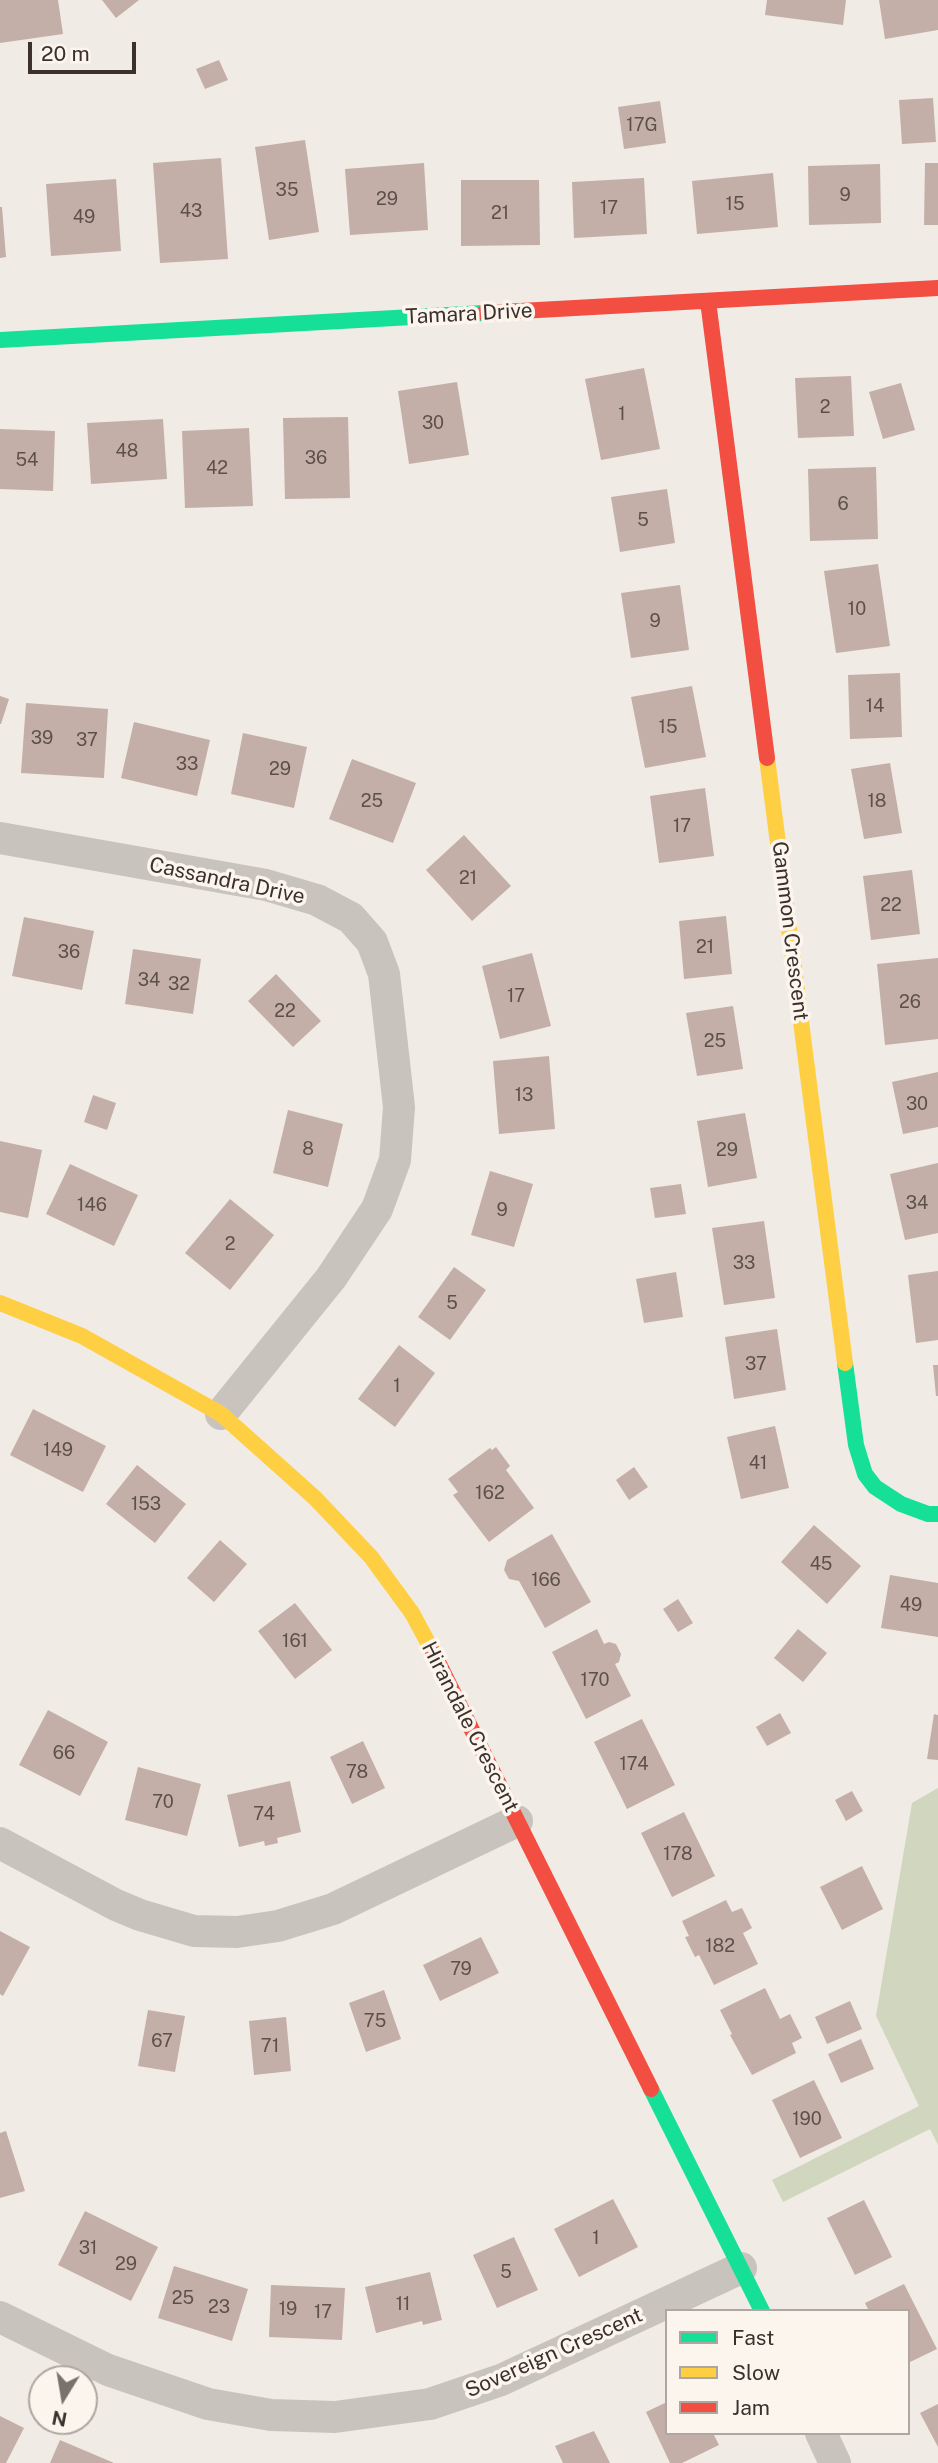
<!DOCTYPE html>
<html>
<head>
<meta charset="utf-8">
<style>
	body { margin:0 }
	#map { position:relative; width:938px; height:2463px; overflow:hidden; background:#f0ebe5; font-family:"Public Sans",sans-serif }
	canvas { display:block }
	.legend { position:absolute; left:665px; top:2309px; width:245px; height:126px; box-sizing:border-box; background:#fbf5ee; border:2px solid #aea6a0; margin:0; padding:9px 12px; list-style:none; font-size:21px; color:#3b302b }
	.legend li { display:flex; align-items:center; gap:14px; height:35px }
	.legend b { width:35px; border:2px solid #aea6a0 }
	.north { position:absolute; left:28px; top:2365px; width:70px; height:70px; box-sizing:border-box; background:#fbf5ee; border:2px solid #aea6a0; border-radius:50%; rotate:191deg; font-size:19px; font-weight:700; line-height:28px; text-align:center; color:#3b302b }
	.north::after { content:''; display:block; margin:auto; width:24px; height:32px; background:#7a716c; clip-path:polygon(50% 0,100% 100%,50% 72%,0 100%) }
	.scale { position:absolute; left:28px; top:42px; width:108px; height:32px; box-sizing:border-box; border:4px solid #3b302b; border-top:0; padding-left:9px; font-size:21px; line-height:24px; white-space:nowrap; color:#3b302b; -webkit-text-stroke:5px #fbf5ee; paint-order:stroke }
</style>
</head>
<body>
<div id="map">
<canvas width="938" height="2463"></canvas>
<ul class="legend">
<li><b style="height:9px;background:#16e098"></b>Fast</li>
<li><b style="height:9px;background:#ffcf43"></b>Slow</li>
<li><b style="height:9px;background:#f24e42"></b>Jam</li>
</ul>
<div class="north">N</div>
<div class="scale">20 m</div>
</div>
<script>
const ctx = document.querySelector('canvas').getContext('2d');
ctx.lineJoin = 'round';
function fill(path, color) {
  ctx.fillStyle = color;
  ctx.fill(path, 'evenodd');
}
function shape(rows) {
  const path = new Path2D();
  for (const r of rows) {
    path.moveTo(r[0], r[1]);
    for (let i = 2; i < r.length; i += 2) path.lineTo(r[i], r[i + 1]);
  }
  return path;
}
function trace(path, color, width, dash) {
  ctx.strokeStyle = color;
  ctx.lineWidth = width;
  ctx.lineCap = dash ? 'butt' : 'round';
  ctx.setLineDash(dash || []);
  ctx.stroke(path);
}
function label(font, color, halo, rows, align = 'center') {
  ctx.font = font + ' "Public Sans",sans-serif';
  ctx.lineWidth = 7;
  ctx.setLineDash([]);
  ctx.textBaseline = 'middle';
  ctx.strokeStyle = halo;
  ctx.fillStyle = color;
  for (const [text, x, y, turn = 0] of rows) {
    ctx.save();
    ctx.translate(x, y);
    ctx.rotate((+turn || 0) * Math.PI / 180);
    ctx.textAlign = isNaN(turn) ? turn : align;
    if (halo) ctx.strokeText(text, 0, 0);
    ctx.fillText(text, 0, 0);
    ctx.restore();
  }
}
fill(shape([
	[938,1788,938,2145,930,2129,783,2202,772,2180,919,2106,876,2016,912,1803]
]), '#d1d6bf');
fill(shape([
	[0,0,58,0,63,34,0,43],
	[102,0,139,0,116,18],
	[767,0,846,0,843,25,765,15],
	[879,0,938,0,938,30,885,39],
	[219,60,228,80,205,89,196,69],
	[933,98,936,142,902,144,899,100],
	[660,101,666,143,624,149,618,107],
	[305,140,319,232,269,240,255,147],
	[221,158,228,259,160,263,153,163],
	[424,163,428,230,350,235,345,169],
	[925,163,938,163,938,225,924,225],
	[880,164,881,223,809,225,808,166],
	[773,173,778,227,697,234,692,181],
	[644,178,647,234,574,238,572,182],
	[116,179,121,251,51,256,46,184],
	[461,180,539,180,540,245,461,246],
	[0,207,2,207,6,257,0,258],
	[644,368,660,449,601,460,585,379],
	[851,376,854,436,798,438,795,378],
	[457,382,469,455,409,464,398,391],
	[901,383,915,430,883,439,869,392],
	[348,417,350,498,285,499,283,418],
	[163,419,167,479,91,484,87,423],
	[249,428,253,506,185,508,182,431],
	[0,429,55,431,53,491,0,489],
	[876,467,878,539,810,541,808,469],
	[667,489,675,543,620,552,611,497],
	[878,564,890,646,836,653,824,571],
	[680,585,689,650,631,658,621,593],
	[900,673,902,737,850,739,848,675],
	[692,686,706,757,645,768,631,697],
	[0,696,9,699,1,724,0,724],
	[26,703,108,709,104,778,21,773],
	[134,722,210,740,197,796,121,778],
	[243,733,307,747,294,808,231,794],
	[352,759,416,783,393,843,329,819],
	[890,763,902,833,864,839,851,769],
	[705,788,714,856,659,863,650,796],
	[464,835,511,886,472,921,426,870],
	[912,870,920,934,871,940,863,876],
	[726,916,732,974,684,979,679,921],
	[24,917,94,931,82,990,12,976],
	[133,949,201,959,193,1014,125,1004],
	[532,953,551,1026,500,1039,482,966],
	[938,958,938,1039,885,1045,877,964],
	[276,974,321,1021,293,1047,248,1001],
	[733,1006,743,1069,697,1076,686,1013],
	[549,1056,555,1129,499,1134,493,1061],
	[938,1072,938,1127,903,1134,892,1082],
	[93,1095,116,1103,107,1130,84,1122],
	[288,1110,343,1124,328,1187,273,1173],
	[745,1113,757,1178,708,1187,697,1121],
	[0,1141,42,1150,28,1218,0,1212],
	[938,1163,938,1233,905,1240,890,1174],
	[70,1164,138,1195,114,1246,46,1214],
	[490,1171,533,1184,514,1247,471,1235],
	[681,1184,686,1214,655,1218,650,1188],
	[230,1199,274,1235,230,1290,185,1253],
	[764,1221,775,1298,724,1305,712,1228],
	[454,1267,486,1290,450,1340,418,1317],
	[938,1271,938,1340,916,1343,908,1275],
	[676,1272,683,1317,644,1323,636,1279],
	[777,1329,786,1390,734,1399,725,1337],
	[399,1345,435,1373,395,1427,358,1399],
	[933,1365,938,1365,938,1396,936,1396],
	[33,1409,106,1446,83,1492,10,1455],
	[775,1426,789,1488,741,1499,727,1437],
	[496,1447,510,1466,506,1470,534,1508,489,1542,453,1495,458,1492,448,1479,490,1448,492,1450],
	[137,1465,186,1504,155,1543,106,1504],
	[634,1467,648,1487,629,1500,616,1480],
	[814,1525,861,1566,827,1604,781,1562],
	[552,1534,591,1602,545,1628,519,1581,509,1579,504,1570,507,1560],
	[220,1540,247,1564,214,1602,187,1578],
	[890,1575,938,1583,938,1637,881,1628],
	[678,1599,693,1623,678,1632,663,1609],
	[295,1603,332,1650,295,1679,258,1631],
	[597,1629,604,1644,609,1642,616,1644,621,1654,619,1662,615,1664,631,1696,586,1719,552,1652],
	[798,1629,827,1653,803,1682,774,1658],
	[48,1710,108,1742,80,1796,19,1765],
	[780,1713,791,1733,767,1746,756,1727],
	[934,1714,938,1715,938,1760,927,1759],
	[642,1719,675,1785,627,1809,594,1742],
	[363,1741,385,1788,352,1804,330,1757],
	[138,1767,201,1784,187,1836,125,1820],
	[290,1781,301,1832,277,1838,278,1843,265,1846,264,1841,239,1847,227,1795],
	[852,1791,863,1811,846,1821,835,1800],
	[684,1812,715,1876,672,1897,641,1833],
	[862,1866,883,1909,842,1930,820,1887],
	[726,1900,732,1912,742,1908,752,1928,743,1933,758,1964,714,1985,699,1955,695,1957,685,1937,689,1936,682,1921],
	[0,1931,30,1947,3,1996,0,1994],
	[481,1937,499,1973,440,2001,423,1965],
	[765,1988,780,2019,790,2014,802,2038,792,2043,796,2053,752,2075,730,2035,732,2034,720,2010],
	[384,1990,401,2039,366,2052,349,2003],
	[850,2001,862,2029,827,2044,815,2017],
	[148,2010,185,2016,175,2072,138,2066],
	[286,2017,291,2071,254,2075,249,2021],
	[861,2039,874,2069,841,2083,828,2054],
	[814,2080,842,2138,800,2158,772,2100],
	[6,2131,25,2191,0,2198,0,2133],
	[613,2199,638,2247,579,2277,554,2229],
	[864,2200,892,2257,855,2275,827,2218],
	[85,2211,158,2247,131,2301,58,2265],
	[514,2237,538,2290,497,2308,473,2255],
	[174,2266,248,2289,232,2341,158,2318],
	[430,2272,442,2320,423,2325,422,2321,376,2333,365,2287],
	[904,2284,937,2349,908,2363,908,2311,869,2311,865,2303],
	[271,2285,345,2288,342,2340,269,2337],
	[667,2402,667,2433,713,2433,719,2445,682,2463,670,2463,646,2412],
	[938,2404,938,2447,920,2413],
	[0,2416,24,2428,6,2463,0,2463],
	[594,2431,610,2463,563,2463,555,2446],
	[60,2440,114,2463,50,2463]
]), '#c3afa7');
trace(shape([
	[0,838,266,885,317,900,351,918,372,942,384,974,399,1107,395,1160,377,1209,331,1278,221,1414],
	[0,1843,116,1905,140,1915,194,1931,237,1932,278,1926,333,1909,517,1821],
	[0,2317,108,2370,208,2404,271,2415,335,2417,430,2404,501,2380,741,2268],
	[821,2433,835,2463]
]), '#c9c3be', 32);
trace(shape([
	[0,340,484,313],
	[845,1363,856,1445,865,1474,875,1487,901,1504,928,1514,938,1514],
	[651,2089,762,2311]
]), '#16e098', 16);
trace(shape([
	[767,758,845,1363],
	[0,1303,82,1336,221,1414,315,1498,371,1557,412,1613,433,1652]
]), '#ffcf43', 16);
trace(shape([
	[708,301,767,758],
	[484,313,938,288],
	[433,1652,651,2089]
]), '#f24e42', 16);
label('18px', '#5d504a', null, [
	["17G",642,125],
	["35",287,190],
	["9",845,195],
	["29",387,199],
	["15",735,204],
	["17",609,208],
	["43",191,211],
	["21",500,213],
	["49",84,217],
	["2",825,407],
	["1",622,414],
	["30",433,423],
	["48",127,451],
	["36",316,458],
	["54",27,460],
	["42",217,468],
	["6",843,504],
	["5",643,520],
	["10",857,609],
	["9",655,621],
	["14",875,706],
	["15",668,727],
	["39",42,738],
	["37",87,740],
	["33",187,764],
	["29",280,769],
	["25",372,801],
	["18",877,801],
	["17",682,826],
	["21",468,878],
	["22",891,905],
	["21",705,947],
	["36",69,952],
	["34",149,980],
	["32",179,984],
	["17",516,996],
	["26",910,1002],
	["22",285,1011],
	["25",715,1041],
	["13",524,1095],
	["30",917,1104],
	["8",308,1149],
	["29",727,1150],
	["34",917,1203],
	["146",92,1205],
	["9",502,1210],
	["2",230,1244],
	["33",744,1263],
	["5",452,1303],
	["37",756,1364],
	["1",397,1386],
	["149",58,1450],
	["41",758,1463],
	["162",490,1493],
	["153",146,1504],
	["45",821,1564],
	["166",546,1580],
	["49",911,1605],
	["161",295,1641],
	["170",595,1680],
	["66",64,1753],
	["174",634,1764],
	["78",357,1772],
	["70",163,1802],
	["74",264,1814],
	["178",678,1854],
	["182",720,1946],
	["79",461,1969],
	["75",375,2021],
	["67",162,2041],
	["71",270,2046],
	["190",807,2119],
	["1",596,2238],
	["31",88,2248],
	["29",126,2264],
	["5",506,2272],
	["25",183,2298],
	["11",403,2304],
	["23",219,2307],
	["19",288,2309],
	["17",323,2312]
]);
label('21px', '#3b302b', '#fbf5ee', [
	["Tamara Drive",469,314,-3],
	["Cassandra Drive",227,881,12],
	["Gammon Crescent",790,931,83],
	["Hirandale Crescent",470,1727,63],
	["Sovereign Crescent",554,2353,-24]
]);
</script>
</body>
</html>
